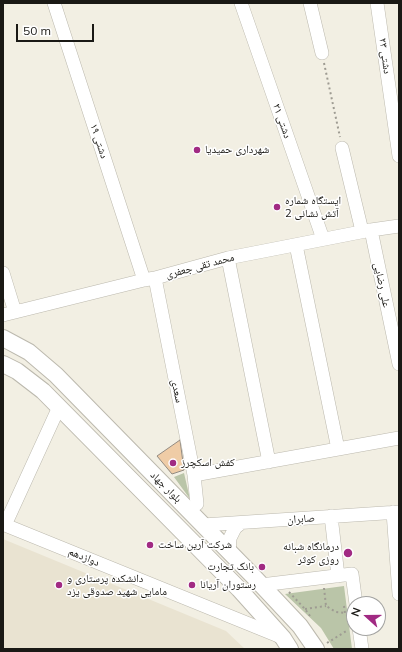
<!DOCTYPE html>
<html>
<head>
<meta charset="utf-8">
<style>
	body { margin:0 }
	#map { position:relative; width:402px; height:652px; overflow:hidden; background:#f2efe3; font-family:Mulish,sans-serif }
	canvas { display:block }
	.frame { position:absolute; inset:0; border:4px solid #1a1915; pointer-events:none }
	.north { position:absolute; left:346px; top:596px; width:40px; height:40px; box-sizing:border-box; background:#fff; border:1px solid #a3a3a1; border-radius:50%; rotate:291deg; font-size:11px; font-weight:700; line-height:16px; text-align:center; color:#1a1915 }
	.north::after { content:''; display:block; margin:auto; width:14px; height:18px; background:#a12a83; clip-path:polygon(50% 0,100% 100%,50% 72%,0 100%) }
	.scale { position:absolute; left:16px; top:24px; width:78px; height:18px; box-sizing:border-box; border:2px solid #1a1915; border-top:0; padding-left:5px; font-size:12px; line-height:14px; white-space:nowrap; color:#1a1915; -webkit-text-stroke:3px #fff; paint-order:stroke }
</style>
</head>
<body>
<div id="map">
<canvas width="402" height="652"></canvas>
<div class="frame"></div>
<div class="north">N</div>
<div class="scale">50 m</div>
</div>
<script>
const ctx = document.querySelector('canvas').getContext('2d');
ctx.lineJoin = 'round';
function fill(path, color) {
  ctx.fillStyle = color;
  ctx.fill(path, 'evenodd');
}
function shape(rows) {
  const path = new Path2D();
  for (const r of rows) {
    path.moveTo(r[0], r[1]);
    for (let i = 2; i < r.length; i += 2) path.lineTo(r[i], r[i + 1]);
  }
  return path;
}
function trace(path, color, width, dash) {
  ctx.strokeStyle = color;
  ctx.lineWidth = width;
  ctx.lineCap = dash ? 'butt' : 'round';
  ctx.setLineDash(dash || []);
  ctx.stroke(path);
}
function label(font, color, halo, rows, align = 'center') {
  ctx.font = font + ' Mulish,"Noto Naskh Arabic",sans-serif';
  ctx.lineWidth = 3;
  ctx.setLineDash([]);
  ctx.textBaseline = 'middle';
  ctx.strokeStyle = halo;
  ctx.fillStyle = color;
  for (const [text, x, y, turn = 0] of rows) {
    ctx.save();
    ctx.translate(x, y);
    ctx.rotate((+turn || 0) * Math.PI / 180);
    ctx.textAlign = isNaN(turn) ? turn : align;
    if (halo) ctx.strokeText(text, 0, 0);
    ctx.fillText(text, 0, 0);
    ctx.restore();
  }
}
fill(shape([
	[3,539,226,631,245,649,3,649]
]), '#e9e3d1');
fill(shape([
	[184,473,190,499,174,477],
	[344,586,352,649,334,649,321,628,285,594]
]), '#bac5a8');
const building = shape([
	[180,440,184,470,172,474,157,456,180,440]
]);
fill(building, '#efcca6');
trace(building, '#928a81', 1);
const minor = shape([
	[54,3,144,280],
	[241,3,323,239],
	[310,3,322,53],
	[377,3,399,156],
	[342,148,362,231],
	[371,230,399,364],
	[296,245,338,449],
	[228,258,269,462],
	[3,273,15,312],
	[155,278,194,475,197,504],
	[3,315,144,280,155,278,228,258,371,230,399,226],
	[59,407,5,525,281,637],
	[194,475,399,438],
	[393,512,399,594],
	[331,516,338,576],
	[203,525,399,512],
	[229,552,230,538,235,528,241,523],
	[261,585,352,574,356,604],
	[359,628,362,649]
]);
const major = shape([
	[3,338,29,352,56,375,254,577,300,626,316,649],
	[3,364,17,371,43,391,239,589,283,638,290,649]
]);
trace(minor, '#bcb9ae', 14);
trace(major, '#bcb9ae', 18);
trace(shape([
	[324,63,340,137],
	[324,588,326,606,336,612,345,613],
	[289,592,305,609,310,616],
	[344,606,345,613,353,619],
	[305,609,326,606],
	[327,643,348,630]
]), '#9e9b92', 2, [2, 3]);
trace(minor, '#fff', 13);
trace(major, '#fff', 16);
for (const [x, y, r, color] of [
	[197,150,4,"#a12a83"],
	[277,207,4,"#a12a83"],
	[173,463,4,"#a12a83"],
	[150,545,4,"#a12a83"],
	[348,553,5,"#a12a83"],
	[262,567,4,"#a12a83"],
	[59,585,4,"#a12a83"],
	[192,585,4,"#a12a83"]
]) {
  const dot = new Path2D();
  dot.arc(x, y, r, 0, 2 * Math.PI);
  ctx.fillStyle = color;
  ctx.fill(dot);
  trace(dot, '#fff', 1.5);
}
label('11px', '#1a1915', '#fff', [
	["دشتی ۲۳",385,56,82],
	["دشتی ۲۱",282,121,71],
	["دشتی ۱۹",99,141,72],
	["محمد تقی جعفری",200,266,-15],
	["علی رضایی",382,285,78],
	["سعدی",177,391,79],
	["بلوار جهاد",166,487,45],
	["صابران",301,519,-4],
	["دوازدهم",84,557,22]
]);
label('11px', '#1a1915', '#fff', [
	["شهرداری حمیدیا",205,150],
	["ایستگاه شماره",285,201],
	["2 آتش نشانی",285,214],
	["کفش اسکچرز",181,463],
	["شرکت آرین ساخت",158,545],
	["درمانگاه شبانه",339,547,"right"],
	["روزی کوثر",339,560,"right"],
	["بانک تجارت",254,567,"right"],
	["دانشکده پرستاری و",67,579],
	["مامایی شهید صدوقی یزد",67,592],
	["رستوران آریانا",200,585]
], 'left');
</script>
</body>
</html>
